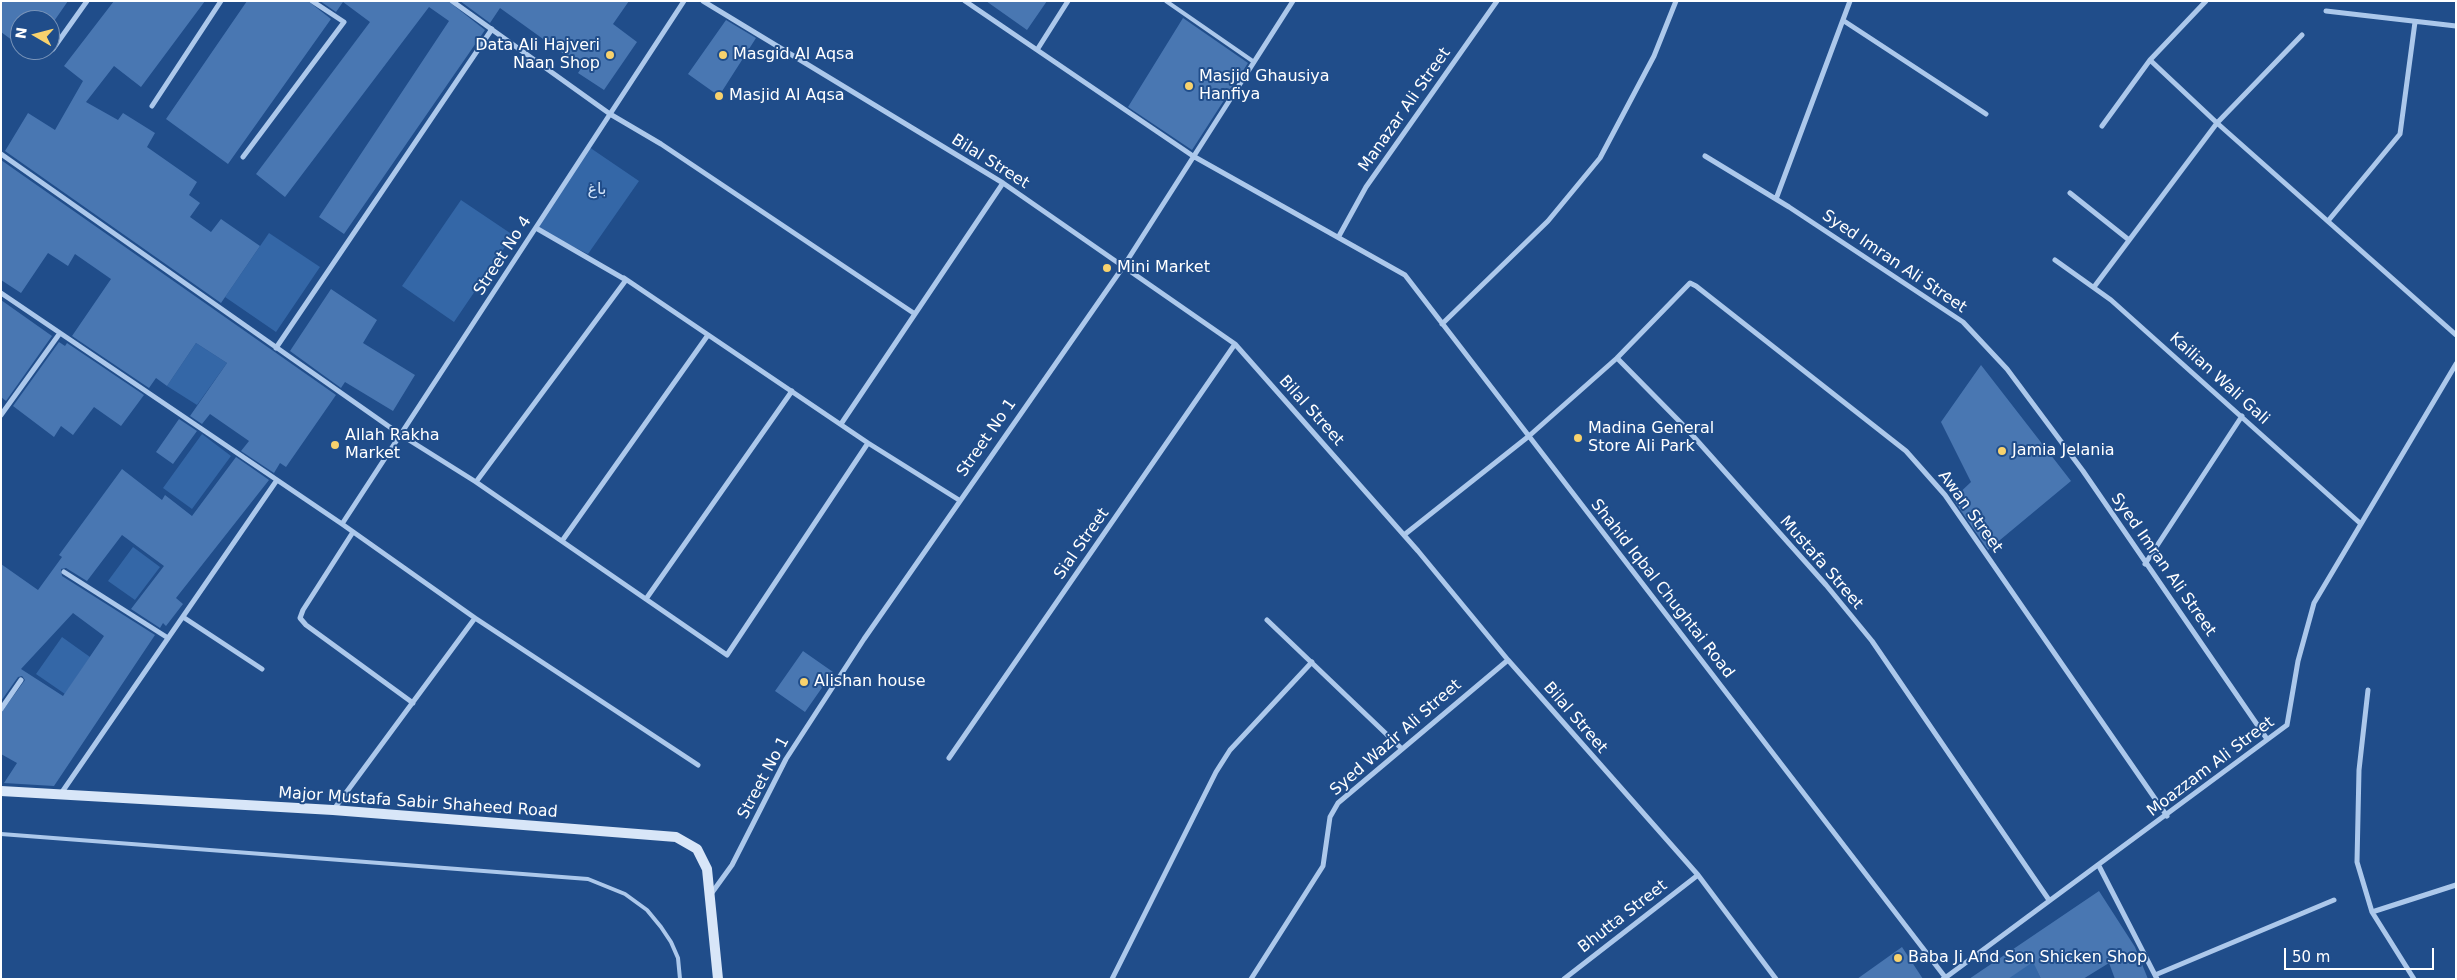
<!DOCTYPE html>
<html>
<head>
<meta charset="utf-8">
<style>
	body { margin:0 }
	#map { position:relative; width:2457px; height:980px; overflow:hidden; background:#204d8a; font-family:"DejaVu Sans",sans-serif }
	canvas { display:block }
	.frame { position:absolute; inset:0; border:2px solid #fff; pointer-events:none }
	.north { position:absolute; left:10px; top:10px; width:50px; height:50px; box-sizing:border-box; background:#204d8a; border:1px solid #7994b9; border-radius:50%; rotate:278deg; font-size:14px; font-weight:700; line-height:20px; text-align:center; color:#fff }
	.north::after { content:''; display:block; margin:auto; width:18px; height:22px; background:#f8d26d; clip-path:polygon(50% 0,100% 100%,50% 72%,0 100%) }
	.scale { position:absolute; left:2284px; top:948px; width:150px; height:22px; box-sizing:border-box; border:2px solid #fff; border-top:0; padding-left:6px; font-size:15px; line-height:18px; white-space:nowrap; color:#fff; -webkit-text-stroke:4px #204d8a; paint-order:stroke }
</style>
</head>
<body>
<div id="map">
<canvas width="2457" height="980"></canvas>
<div class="frame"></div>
<div class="north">N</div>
<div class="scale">50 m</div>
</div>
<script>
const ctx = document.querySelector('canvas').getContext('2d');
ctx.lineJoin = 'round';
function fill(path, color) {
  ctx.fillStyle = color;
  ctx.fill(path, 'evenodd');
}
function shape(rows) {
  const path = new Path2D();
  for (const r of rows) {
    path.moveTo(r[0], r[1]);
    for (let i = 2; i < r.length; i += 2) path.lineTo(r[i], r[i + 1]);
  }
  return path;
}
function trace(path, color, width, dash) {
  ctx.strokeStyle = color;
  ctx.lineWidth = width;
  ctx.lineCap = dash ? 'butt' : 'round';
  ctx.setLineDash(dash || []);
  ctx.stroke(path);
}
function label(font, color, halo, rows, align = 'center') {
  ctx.font = font + ' "DejaVu Sans",Cairo,sans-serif';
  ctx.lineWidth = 4;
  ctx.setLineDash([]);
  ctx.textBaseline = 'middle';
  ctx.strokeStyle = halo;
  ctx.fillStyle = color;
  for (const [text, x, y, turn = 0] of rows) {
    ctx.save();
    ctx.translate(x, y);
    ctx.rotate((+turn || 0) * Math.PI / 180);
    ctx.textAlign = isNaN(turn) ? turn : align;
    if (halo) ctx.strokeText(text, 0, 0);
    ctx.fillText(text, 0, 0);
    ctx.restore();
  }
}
fill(shape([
	[589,147,639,181,588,254,536,228],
	[461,200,513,235,454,322,402,286],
	[269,233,320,267,276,332,225,297],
	[196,343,227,363,197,405,167,386],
	[202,434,231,456,192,509,163,488],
	[133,547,160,567,135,600,108,581],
	[62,637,90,657,65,694,36,674],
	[2033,961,2041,979,2007,979]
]), '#3467a7');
fill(shape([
	[1,1,68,1,50,27,50,20,20,20,20,46,1,32],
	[114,1,205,1,141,87,114,66,86,102,118,120,123,113,155,133,147,147,197,182,189,195,200,203,190,217,211,232,221,219,260,246,221,303,5,151,28,113,55,130,83,81,64,66],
	[247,1,308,1,331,19,228,164,166,119],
	[320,1,448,1,485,30,344,234,319,217,449,21,429,7,285,197,256,174,370,22,343,2,336,12],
	[460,1,629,1,613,24,637,42,604,90,578,73,582,67,500,8,490,23],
	[986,1,1047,1,1027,30],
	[1183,18,1248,63,1192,150,1128,107],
	[726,20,756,38,719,96,688,74],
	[1,160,336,395,286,467,280,463,274,473,241,451,249,441,210,414,202,424,190,416,227,363,196,343,167,386,156,378,149,388,72,336,111,279,75,254,68,266,48,253,21,293,1,280],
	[331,289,377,320,363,343,415,375,393,411,345,382,341,388,290,351],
	[1,300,52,336,6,401,1,397],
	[59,342,65,346,67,343,144,395,121,426,94,407,73,435,61,426,54,437,13,406],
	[1981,365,2071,481,1988,550,1953,499,1971,482,1941,422],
	[179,419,197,431,173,464,156,452],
	[236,457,269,480,176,598,183,604,166,626,163,623,160,628,131,609,164,566,122,535,87,581,66,568,61,569,62,576,155,635,54,786,4,783,17,763,1,754,1,713,25,680,22,676,18,677,1,701,1,564,38,590,62,557,59,555,122,469,162,500,165,495,192,516],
	[73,613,104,636,63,696,21,669],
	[803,651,833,672,805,712,775,691],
	[2099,891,2135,947,2148,979,2115,979,2109,963,2083,979,2041,979,2033,962,2008,979,1969,979],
	[1902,947,1923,979,1857,979]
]), '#4977b2');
trace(shape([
	[1166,1,1254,62],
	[1,834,588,879,625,894,647,910,661,927,671,942,678,958,680,979]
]), '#acc8eb', 4);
trace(shape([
	[452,1,610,114,661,144,915,314],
	[703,1,1003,183,1235,344,1418,551,1508,660,1698,875,1776,979],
	[965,1,1193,156,1405,275,1945,977,1943,979],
	[2206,1,2150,60,2217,123,2456,335],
	[2326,11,2456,26],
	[1844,21,1986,114],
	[53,49,87,1],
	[1037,50,1068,1],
	[152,106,221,1],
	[2102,126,2150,60],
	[1,154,401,435,476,482,727,655,868,443,959,500],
	[1705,156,1789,207,1963,322,2007,369,2083,471,2267,739],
	[243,157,344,22,312,1],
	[2070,193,2129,240],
	[1776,199,1850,1],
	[2328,221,2400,134,2415,22],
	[1339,236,1366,187,1497,1],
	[2055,260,2111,300,2361,524],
	[624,278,868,443],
	[2094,287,2217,123,2302,35],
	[1,293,342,524,475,618,334,809],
	[1442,324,1548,221,1600,158,1654,56,1676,1],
	[276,348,492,29],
	[1617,358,1690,283,1696,286,1906,451,1945,495,2167,816],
	[1,415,60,333],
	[841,424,1003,183],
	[476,482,626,280,536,228],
	[342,524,684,1],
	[353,532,303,610,300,618,306,625,413,703],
	[1404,535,1529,436,1617,358,1685,427,1826,585,1872,641,2049,900],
	[562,541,708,335],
	[2145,564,2242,416],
	[64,572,168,638],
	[646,599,792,391],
	[183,617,262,669],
	[475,618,698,765],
	[1267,620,1402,749],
	[2368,690,2359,770,2357,862,2372,912,2414,979],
	[1,709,21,680],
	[949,758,1235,344],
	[60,795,277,480],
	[2099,866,2157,979],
	[711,894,732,865,786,759,864,639,1123,267,1293,1],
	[2372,912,2456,885],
	[2155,975,2334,900],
	[1945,978,2287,725,2298,661,2314,603,2456,364],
	[1112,979,1216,772,1230,750,1312,662],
	[1251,979,1323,866,1330,817,1338,803,1508,660],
	[1564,979,1698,875]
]), '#acc8eb', 5);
trace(shape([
	[1,791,333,810,676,837,697,849,707,869,718,979]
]), '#d8e6f8', 10);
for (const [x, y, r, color] of [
	[610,55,5,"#f8d26d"],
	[723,55,5,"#f8d26d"],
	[1189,86,5,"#f8d26d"],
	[719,96,5,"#f8d26d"],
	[1107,268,5,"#f8d26d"],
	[1578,438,5,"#f8d26d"],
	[335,445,5,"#f8d26d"],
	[2002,451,5,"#f8d26d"],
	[804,682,5,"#f8d26d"],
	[1898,958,5,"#f8d26d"]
]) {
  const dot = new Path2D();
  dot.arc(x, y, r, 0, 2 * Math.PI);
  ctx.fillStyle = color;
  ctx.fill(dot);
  trace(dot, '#204d8a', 2);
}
label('16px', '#fff', '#204d8a', [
	["Data Ali Hajveri",600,46,"right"],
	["Naan Shop",600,64,"right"],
	["Masgid Al Aqsa",733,55],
	["Masjid Ghausiya",1199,77],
	["Hanfiya",1199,95],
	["Masjid Al Aqsa",729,96],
	["Mini Market",1117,268],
	["Madina General",1588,429],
	["Store Ali Park",1588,447],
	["Allah Rakha",345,436],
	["Market",345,454],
	["Jamia Jelania",2012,451],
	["Alishan house",814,682],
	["Baba Ji And Son Shicken Shop",1908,958]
], 'left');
label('16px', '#fff', '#204d8a', [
	["Manazar Ali Street",1405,110,-55],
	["Bilal Street",990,162,32],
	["Street No 4",503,256,-57],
	["Syed Imran Ali Street",1894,262,34],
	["Kailian Wali Gali",2219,379,42],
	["Bilal Street",1311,411,48],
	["Street No 1",987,438,-55],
	["Awan Street",1970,512,54],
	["Sial Street",1082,544,-55],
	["Mustafa Street",1821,563,49],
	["Syed Imran Ali Street",2163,565,55],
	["Shahid Iqbal Chughtai Road",1662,589,52],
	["Bilal Street",1575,718,49],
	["Syed Wazir Ali Street",1396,738,-41],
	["Moazzam Ali Street",2211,767,-37],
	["Street No 1",764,778,-62],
	["Major Mustafa Sabir Shaheed Road",418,803,4],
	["Bhutta Street",1623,917,-38]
]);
label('16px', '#d1e2f8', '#204d8a', [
	["باغ",597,190]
]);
</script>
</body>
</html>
